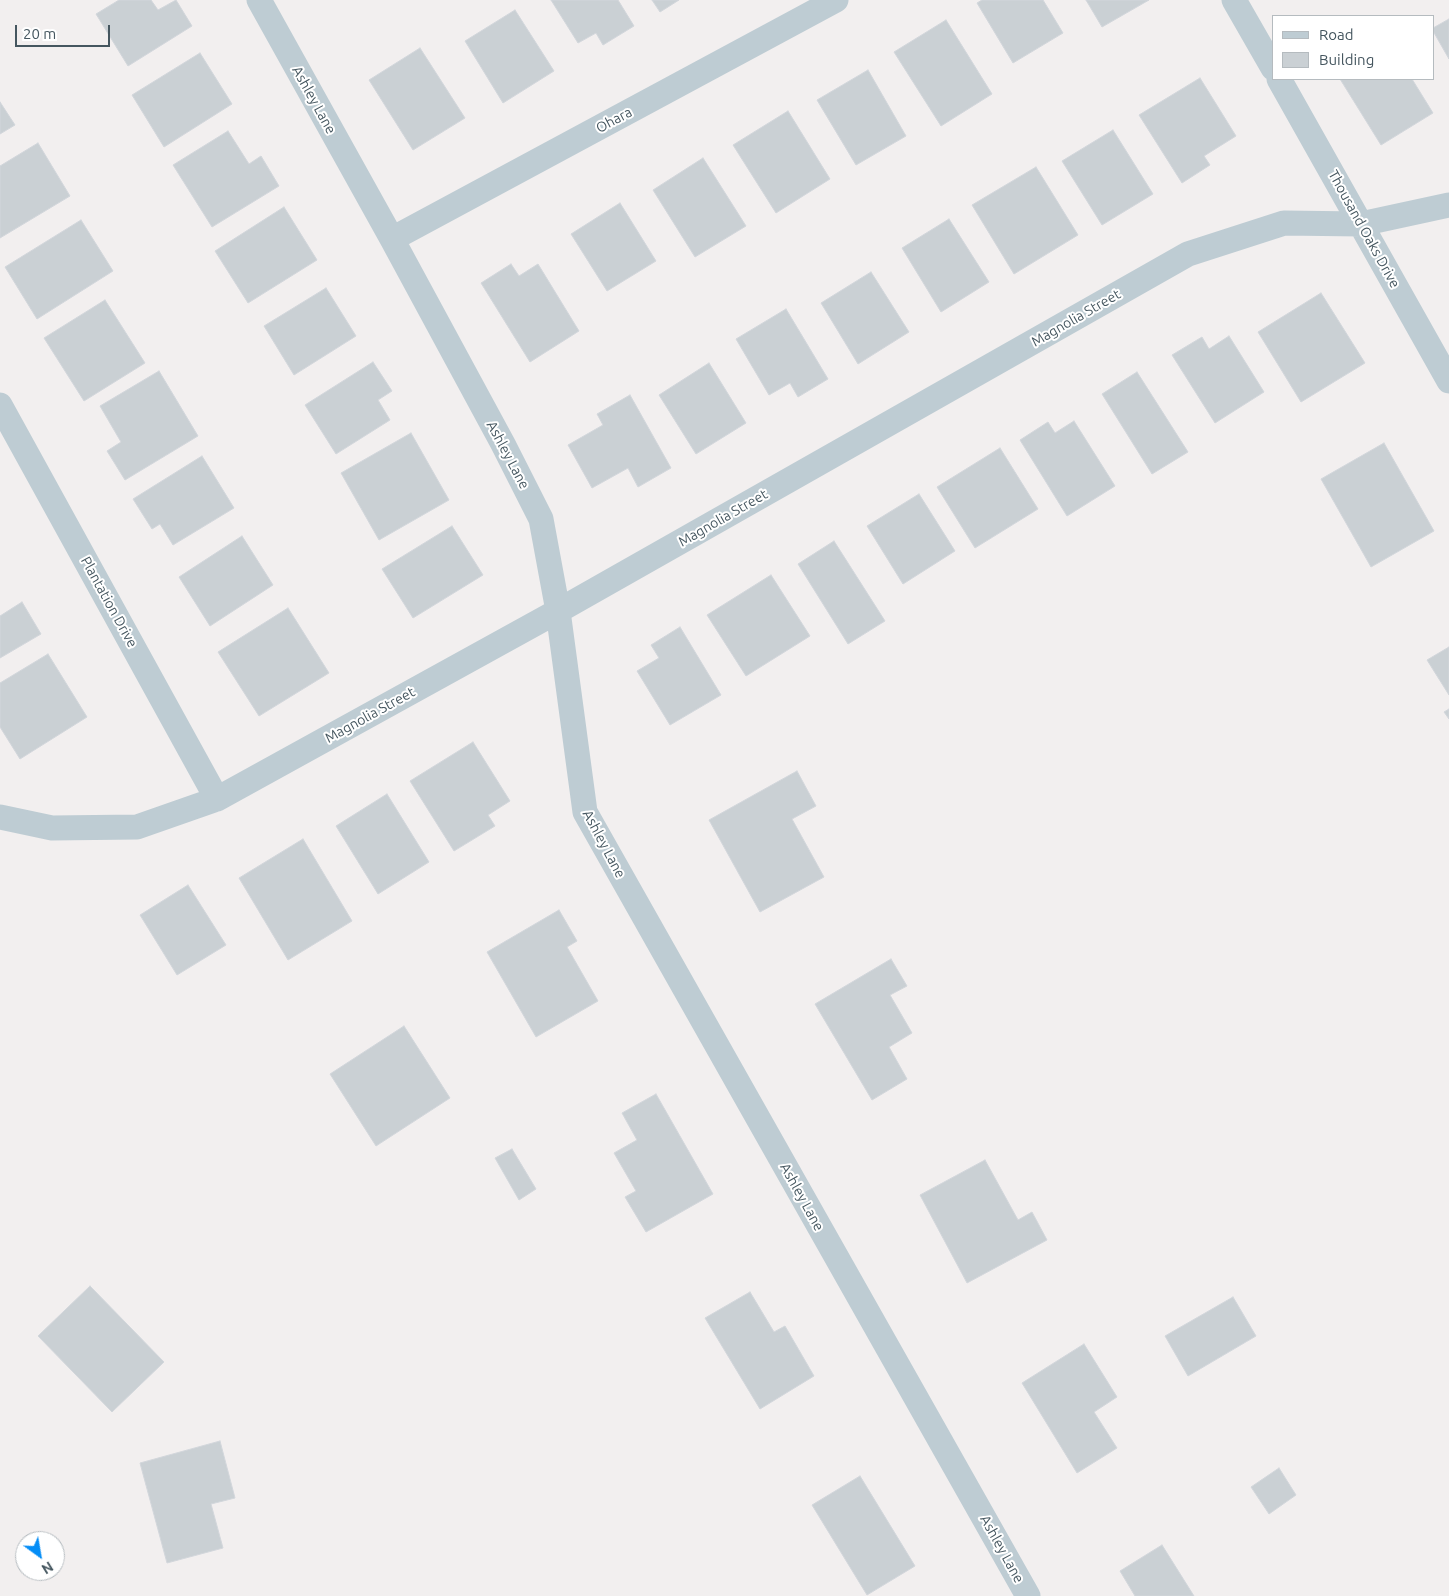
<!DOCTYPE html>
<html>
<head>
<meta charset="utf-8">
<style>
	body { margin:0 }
	#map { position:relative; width:1449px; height:1596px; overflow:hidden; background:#f2efef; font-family:Ubuntu,sans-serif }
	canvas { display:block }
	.legend { position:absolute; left:1272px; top:15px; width:162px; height:65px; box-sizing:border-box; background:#fff; border:1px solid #b5bbbf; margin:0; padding:6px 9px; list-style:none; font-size:15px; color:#45565f }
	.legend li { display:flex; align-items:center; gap:10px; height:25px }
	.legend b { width:25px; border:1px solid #b5bbbf }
	.north { position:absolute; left:15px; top:1531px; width:50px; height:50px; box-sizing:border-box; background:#fff; border:1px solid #b5bbbf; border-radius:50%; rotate:148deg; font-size:14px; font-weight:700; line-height:20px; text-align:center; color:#45565f }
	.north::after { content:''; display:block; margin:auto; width:18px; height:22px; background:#048df6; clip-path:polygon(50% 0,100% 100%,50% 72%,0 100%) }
	.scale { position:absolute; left:15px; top:25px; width:95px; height:22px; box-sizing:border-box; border:2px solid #45565f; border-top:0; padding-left:6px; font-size:15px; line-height:18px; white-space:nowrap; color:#45565f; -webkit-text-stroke:4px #fff; paint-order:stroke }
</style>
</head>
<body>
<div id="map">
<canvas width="1449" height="1596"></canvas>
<ul class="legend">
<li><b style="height:6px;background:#beccd3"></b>Road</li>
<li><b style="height:14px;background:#cad0d4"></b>Building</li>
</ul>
<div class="north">N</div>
<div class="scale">20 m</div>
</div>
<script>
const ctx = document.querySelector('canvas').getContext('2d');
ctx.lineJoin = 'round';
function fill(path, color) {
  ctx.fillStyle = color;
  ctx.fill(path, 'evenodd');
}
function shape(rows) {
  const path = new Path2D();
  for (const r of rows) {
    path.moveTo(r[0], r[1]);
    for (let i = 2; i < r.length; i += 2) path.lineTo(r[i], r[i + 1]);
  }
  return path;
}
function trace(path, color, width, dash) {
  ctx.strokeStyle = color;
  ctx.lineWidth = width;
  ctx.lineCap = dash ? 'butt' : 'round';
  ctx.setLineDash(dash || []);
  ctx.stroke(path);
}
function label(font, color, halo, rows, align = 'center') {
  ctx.font = font + ' Ubuntu,sans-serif';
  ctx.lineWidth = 4;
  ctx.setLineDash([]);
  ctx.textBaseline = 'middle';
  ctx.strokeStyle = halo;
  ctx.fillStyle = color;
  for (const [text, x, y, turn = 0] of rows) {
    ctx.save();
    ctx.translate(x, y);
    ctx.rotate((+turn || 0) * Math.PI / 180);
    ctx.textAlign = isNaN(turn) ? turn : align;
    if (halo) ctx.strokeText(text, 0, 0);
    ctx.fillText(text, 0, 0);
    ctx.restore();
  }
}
const building = shape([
	[119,0,151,0,158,10,176,0,192,26,128,66,96,14,119,0],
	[551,0,618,0,634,26,603,45,596,33,578,43,551,0],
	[652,0,679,0,660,12,652,0],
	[982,0,1043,0,1063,33,1013,63,977,3,982,0],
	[1086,0,1149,0,1102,27,1086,0],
	[515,10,554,71,503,103,465,41,515,10],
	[1449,19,1449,59,1433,31,1433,28,1449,19],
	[946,20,992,94,941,126,894,52,946,20],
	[420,48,465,118,413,150,369,80,420,48],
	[200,53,232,104,164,147,132,95,200,53],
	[868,70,906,136,856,165,817,100,868,70],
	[1200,78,1236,136,1204,156,1210,165,1182,183,1139,115,1200,78],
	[1340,79,1412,79,1433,113,1381,145,1340,79],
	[0,102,15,125,0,134,0,102],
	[788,111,830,179,776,213,733,145,788,111],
	[1113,130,1153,194,1102,225,1062,161,1113,130],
	[228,131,249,164,261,156,279,186,212,227,173,165,228,131],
	[38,143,70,196,0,238,0,166,38,143],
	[703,158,746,226,695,257,653,190,703,158],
	[1036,167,1078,235,1014,274,972,205,1036,167],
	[620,203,656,261,607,291,571,234,620,203],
	[284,207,317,260,248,303,215,251,284,207],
	[949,219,989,282,941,312,902,248,949,219],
	[81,220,113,271,37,319,5,267,81,220],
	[511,264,519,276,538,264,579,331,530,362,481,283,511,264],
	[871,272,909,332,858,364,821,303,871,272],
	[326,288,356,336,294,375,264,326,326,288],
	[1321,293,1365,363,1301,402,1258,332,1321,293],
	[105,300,145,363,84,401,44,338,105,300],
	[786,309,828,379,798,397,790,383,769,395,736,339,786,309],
	[1229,336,1264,392,1215,423,1172,355,1202,337,1209,349,1229,336],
	[373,362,392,391,378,400,390,420,336,454,305,405,373,362],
	[709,363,746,423,696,454,659,395,709,363],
	[159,371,198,436,125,480,107,451,121,442,100,406,159,371],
	[1137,372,1188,452,1152,474,1102,394,1137,372],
	[630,395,671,468,638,487,628,468,592,488,568,445,603,425,597,414,630,395],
	[1074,421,1115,486,1067,516,1020,440,1048,422,1055,433,1074,421],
	[411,433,449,500,379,540,341,473,411,433],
	[1384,443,1434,531,1371,567,1321,479,1384,443],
	[1000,448,1038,509,975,548,937,487,1000,448],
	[202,456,234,508,173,545,160,524,152,529,133,499,202,456],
	[919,494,955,551,903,584,867,526,919,494],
	[452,526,483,575,413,618,382,569,452,526],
	[242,536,273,585,210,626,179,577,242,536],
	[834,541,885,621,848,644,798,564,834,541],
	[771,575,810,636,746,676,707,615,771,575],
	[22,602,41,634,0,658,0,616,22,602],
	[288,608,329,673,259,716,218,652,288,608],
	[680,627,721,695,670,725,637,671,659,658,651,645,680,627],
	[1449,647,1449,695,1427,660,1449,647],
	[48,654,87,717,20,759,0,727,0,683,48,654],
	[1449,709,1449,719,1444,712,1449,709],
	[473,742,510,801,488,815,495,826,454,851,410,781,473,742],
	[797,771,816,806,792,819,824,877,760,912,709,820,797,771],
	[387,794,429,862,378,894,336,826,387,794],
	[303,839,352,921,288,960,239,878,303,839],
	[188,885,226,945,177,975,140,915,188,885],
	[559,910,577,941,567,947,598,1001,536,1037,487,952,559,910],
	[891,959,907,986,890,995,912,1033,889,1047,907,1079,872,1100,815,1004,891,959],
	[404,1026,450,1098,376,1146,330,1074,404,1026],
	[656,1094,713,1194,646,1232,625,1197,636,1191,614,1153,637,1140,622,1113,656,1094],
	[512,1149,536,1189,519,1200,495,1158,512,1149],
	[985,1160,1018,1220,1032,1212,1047,1240,967,1283,920,1195,985,1160],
	[90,1286,164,1362,112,1412,38,1336,90,1286],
	[750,1292,774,1332,785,1326,814,1376,760,1409,705,1318,750,1292],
	[1233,1297,1256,1336,1188,1376,1165,1336,1233,1297],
	[1084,1344,1117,1397,1094,1412,1117,1448,1077,1473,1022,1383,1084,1344],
	[220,1441,235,1498,211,1504,223,1548,167,1563,140,1463,220,1441],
	[1279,1468,1296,1495,1269,1514,1251,1487,1279,1468],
	[860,1476,915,1566,867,1595,812,1505,860,1476],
	[1162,1545,1194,1596,1135,1596,1120,1571,1162,1545]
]);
fill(building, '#cad0d4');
trace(building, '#d2d6db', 1);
trace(shape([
	[259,0,392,239,503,444,541,519,558,611,585,812,1028,1596],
	[1234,0,1273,68],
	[1279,79,1449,381],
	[392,239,836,0],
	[0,405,217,799],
	[0,817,52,828,137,827,217,799,558,611,1188,254,1284,223,1361,224,1449,205]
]), '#beccd3', 25);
label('14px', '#45565f', '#fff', [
	["Ashley Lane",314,100,61],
	["Ohara",614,120,-28],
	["Thousand Oaks Drive",1364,229,61],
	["Magnolia Street",1076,318,-30],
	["Ashley Lane",508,455,62],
	["Magnolia Street",723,518,-30],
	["Plantation Drive",109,602,61],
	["Magnolia Street",370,715,-29],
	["Ashley Lane",604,844,62],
	["Ashley Lane",802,1197,61],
	["Ashley Lane",1002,1549,61]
]);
</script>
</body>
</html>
